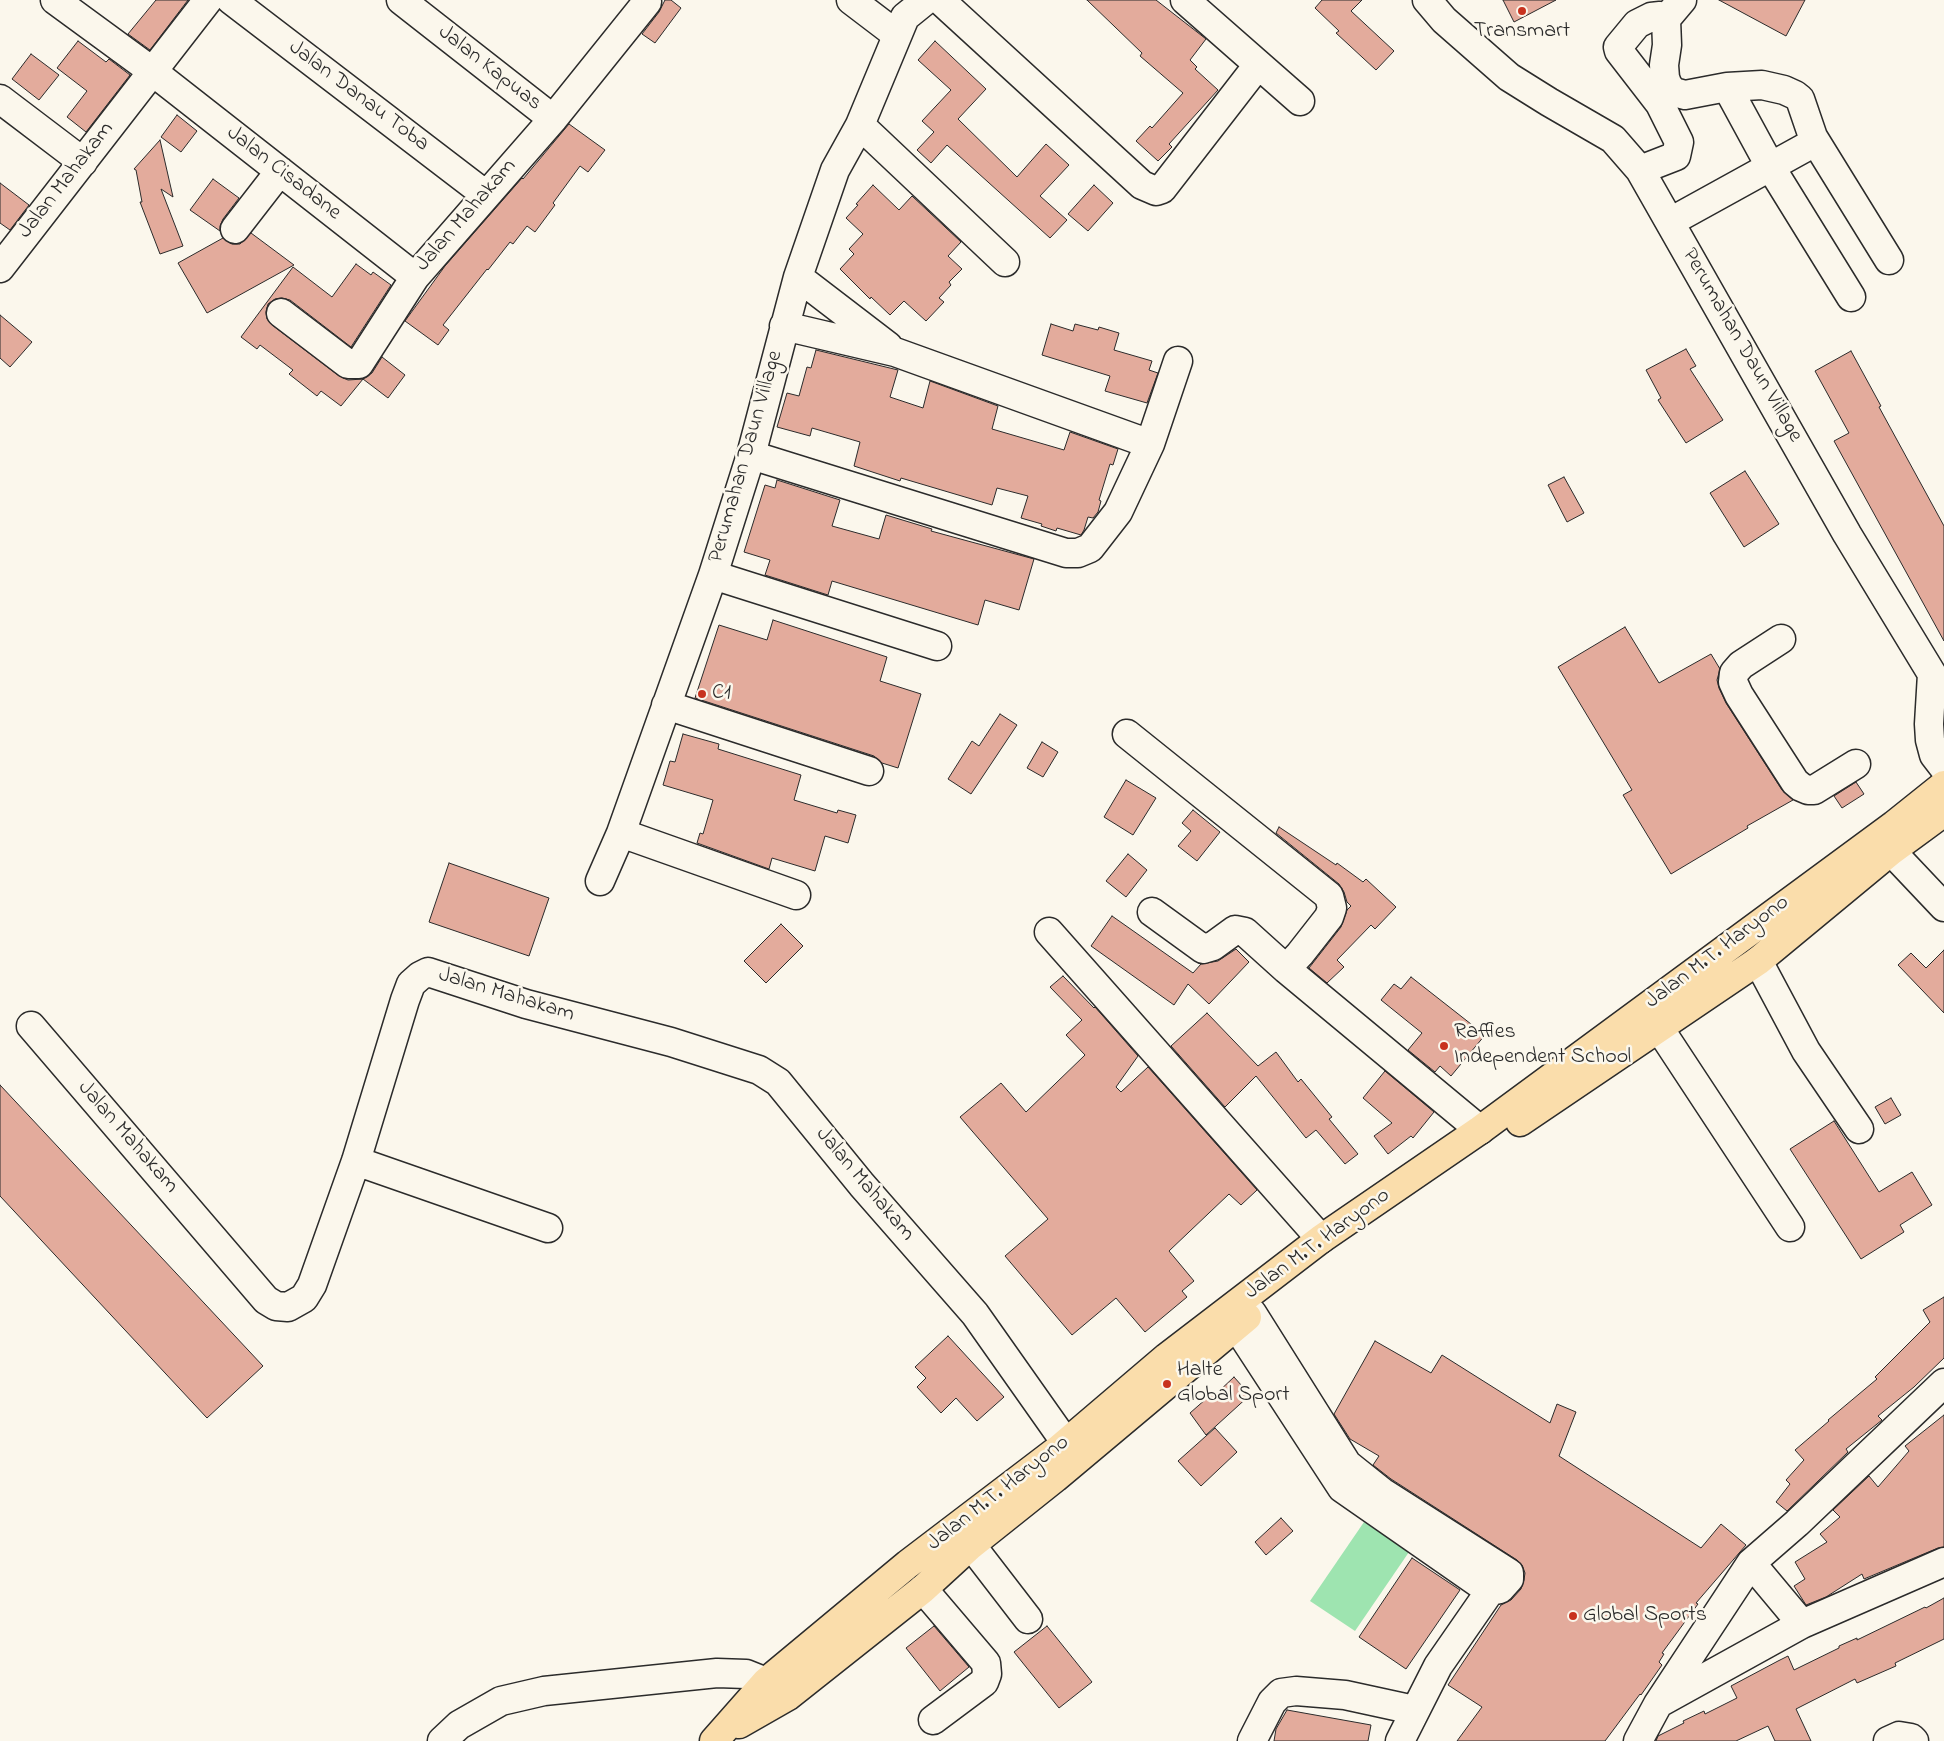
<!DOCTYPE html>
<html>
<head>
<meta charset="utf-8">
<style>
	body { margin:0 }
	canvas { display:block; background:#fbf7ec }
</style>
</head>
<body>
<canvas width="1944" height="1741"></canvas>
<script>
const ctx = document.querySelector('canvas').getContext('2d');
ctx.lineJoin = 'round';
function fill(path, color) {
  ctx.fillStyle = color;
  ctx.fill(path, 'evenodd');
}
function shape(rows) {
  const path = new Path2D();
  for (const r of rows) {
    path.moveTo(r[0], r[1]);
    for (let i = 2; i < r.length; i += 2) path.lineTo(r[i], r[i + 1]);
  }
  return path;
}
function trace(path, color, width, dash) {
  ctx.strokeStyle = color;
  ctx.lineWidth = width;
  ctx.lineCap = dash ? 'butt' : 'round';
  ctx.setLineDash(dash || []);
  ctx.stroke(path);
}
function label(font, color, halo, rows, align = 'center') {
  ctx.font = font + ' "Indie Flower",sans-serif';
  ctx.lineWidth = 5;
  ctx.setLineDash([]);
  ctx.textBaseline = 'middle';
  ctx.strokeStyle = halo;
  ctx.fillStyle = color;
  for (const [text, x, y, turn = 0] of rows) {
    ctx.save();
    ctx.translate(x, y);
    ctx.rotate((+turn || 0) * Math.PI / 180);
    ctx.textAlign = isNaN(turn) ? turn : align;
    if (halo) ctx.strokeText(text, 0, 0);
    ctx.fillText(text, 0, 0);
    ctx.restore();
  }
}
fill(shape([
	[1364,1522,1409,1552,1355,1631,1310,1601]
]), '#9ee4b0');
const building = shape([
	[156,0,188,0,150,50,128,34,156,0],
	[665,0,671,0,681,8,655,43,642,34,659,12,665,0],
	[1087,0,1156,0,1206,39,1190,60,1197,67,1195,69,1218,90,1169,144,1172,147,1158,161,1136,141,1150,126,1152,128,1183,93,1140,56,1142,53,1087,0],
	[1322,0,1362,0,1351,11,1394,51,1376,70,1336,33,1339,31,1315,8,1322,0],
	[1503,0,1556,0,1514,22,1503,0],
	[1719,0,1805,0,1786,36,1719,0],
	[78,41,106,62,109,59,130,75,86,132,67,117,87,91,57,68,78,41],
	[935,41,986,89,958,119,1017,177,1046,144,1069,165,1040,196,1067,220,1050,238,947,145,931,163,917,150,934,132,922,121,951,90,918,60,935,41],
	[31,54,59,75,39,100,12,79,31,54],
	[177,115,197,131,181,152,161,137,177,115],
	[569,124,605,150,588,172,580,166,553,203,555,205,535,232,527,226,513,244,510,242,488,270,487,269,443,325,449,330,438,345,405,321,445,266,522,178,523,179,569,124],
	[160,140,173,197,161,189,183,246,160,254,140,202,142,202,136,170,134,169,160,140],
	[213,179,239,198,223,219,220,226,220,231,190,210,213,179],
	[0,183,29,205,10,230,0,223,0,183],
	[873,185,899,210,912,196,961,242,948,256,962,269,949,282,951,285,939,298,944,302,926,321,904,301,890,315,871,297,870,299,840,269,854,254,849,249,863,234,846,218,858,205,856,204,873,185],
	[1094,185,1113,203,1088,231,1068,214,1094,185],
	[251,233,294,265,207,313,178,263,223,238,232,244,240,244,251,233],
	[356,264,371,275,373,272,391,285,351,347,290,300,282,298,275,299,268,304,266,312,267,319,272,325,339,376,348,380,363,379,341,406,321,391,317,396,289,374,293,370,260,345,257,349,241,337,293,267,332,297,356,264],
	[0,315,32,342,10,367,0,358,0,315],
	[1051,324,1073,331,1075,324,1098,330,1099,327,1119,333,1114,350,1152,361,1149,370,1158,373,1147,403,1105,391,1110,376,1042,355,1051,324],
	[1686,349,1696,366,1690,369,1723,420,1686,443,1658,400,1661,398,1646,370,1686,349],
	[816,350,898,370,890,397,923,408,930,381,998,406,992,429,1064,450,1070,432,1118,449,1113,465,1110,464,1099,500,1101,501,1098,512,1093,518,1088,517,1084,530,1081,535,1057,528,1056,531,1041,526,1042,524,1021,518,1028,496,997,488,992,505,901,478,900,481,854,466,860,442,812,428,810,436,777,427,787,393,799,396,807,367,811,368,816,350],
	[1851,351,1881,406,1879,407,1944,526,1944,641,1834,441,1849,433,1815,371,1851,351],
	[382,357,405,375,388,398,363,379,372,373,382,357],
	[1745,471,1779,524,1744,547,1710,493,1745,471],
	[1564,477,1584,513,1567,522,1548,485,1564,477],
	[777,480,840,500,832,526,879,539,886,515,932,529,931,531,1034,559,1019,610,985,600,978,625,832,581,828,595,765,575,770,560,744,552,765,485,775,488,777,480],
	[773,620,887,657,880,681,921,694,898,768,882,763,874,756,695,698,719,625,767,640,773,620],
	[1625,627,1659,683,1711,654,1720,669,1717,680,1719,688,1726,703,1782,790,1793,800,1747,826,1748,828,1671,874,1623,795,1632,790,1558,667,1625,627],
	[1000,714,1017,725,971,794,948,779,972,741,979,746,1000,714],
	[683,734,719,744,718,749,801,775,794,800,837,813,838,810,856,815,848,843,825,836,815,871,772,858,769,869,697,843,700,833,703,834,713,800,663,785,670,761,675,762,683,734],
	[1042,742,1058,752,1043,777,1027,768,1042,742],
	[1126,780,1156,798,1133,835,1104,817,1126,780],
	[1856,782,1864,794,1842,808,1834,796,1856,782],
	[1193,810,1220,832,1197,861,1178,846,1191,831,1182,823,1193,810],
	[1279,827,1336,865,1337,863,1363,882,1366,879,1396,907,1375,929,1371,925,1337,960,1344,967,1327,983,1309,968,1341,927,1347,910,1351,906,1347,902,1344,892,1339,884,1276,833,1279,827],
	[1128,854,1147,870,1126,897,1106,881,1128,854],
	[449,863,549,898,529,956,429,922,449,863],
	[1112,916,1193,973,1201,964,1218,961,1236,949,1249,962,1209,1004,1188,984,1174,1005,1091,946,1112,916],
	[781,924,803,946,766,983,744,961,781,924],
	[1944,950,1944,1013,1898,965,1911,953,1926,968,1944,950],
	[1063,976,1094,1008,1095,1007,1138,1056,1116,1087,1121,1092,1148,1067,1257,1190,1241,1205,1229,1194,1169,1251,1194,1281,1182,1291,1187,1297,1145,1332,1116,1298,1072,1335,1005,1256,1048,1219,960,1117,1001,1083,1026,1112,1085,1055,1066,1035,1082,1020,1050,987,1063,976],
	[1411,977,1485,1035,1451,1076,1440,1066,1435,1072,1408,1050,1422,1033,1381,1000,1394,984,1401,989,1411,977],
	[1207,1013,1258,1066,1276,1052,1298,1082,1301,1079,1332,1117,1329,1119,1358,1154,1345,1164,1316,1130,1306,1138,1256,1076,1225,1107,1171,1046,1207,1013],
	[1385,1071,1434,1112,1413,1138,1411,1136,1388,1154,1374,1136,1392,1123,1363,1098,1385,1071],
	[0,1085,263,1366,207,1418,0,1196,0,1085],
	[1891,1098,1901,1115,1885,1124,1875,1107,1891,1098],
	[1834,1121,1879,1192,1912,1172,1932,1205,1900,1225,1904,1232,1861,1259,1790,1149,1834,1121],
	[1944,1297,1944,1358,1914,1387,1878,1416,1882,1420,1846,1449,1848,1452,1787,1511,1776,1502,1790,1484,1786,1480,1804,1460,1795,1450,1829,1421,1828,1420,1877,1379,1875,1377,1930,1322,1923,1310,1944,1297],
	[948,1336,1004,1397,977,1421,956,1398,941,1413,917,1387,926,1378,915,1367,948,1336],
	[1375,1341,1431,1373,1442,1355,1550,1423,1557,1404,1576,1412,1559,1456,1701,1548,1721,1524,1746,1545,1696,1603,1698,1604,1662,1653,1664,1654,1659,1662,1662,1665,1641,1695,1640,1694,1605,1741,1457,1741,1482,1707,1448,1685,1501,1605,1511,1600,1521,1589,1524,1580,1525,1573,1522,1565,1517,1560,1391,1479,1373,1465,1379,1456,1350,1439,1334,1414,1375,1341],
	[1234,1377,1250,1395,1206,1435,1190,1413,1215,1391,1217,1393,1234,1377],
	[1944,1415,1944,1547,1938,1548,1864,1579,1862,1574,1826,1597,1806,1605,1794,1586,1805,1579,1795,1562,1827,1542,1820,1534,1840,1517,1833,1510,1869,1476,1878,1487,1909,1451,1905,1446,1944,1415],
	[1215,1428,1237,1452,1201,1486,1178,1461,1215,1428],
	[1281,1518,1293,1531,1266,1555,1255,1542,1281,1518],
	[1412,1558,1460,1590,1406,1669,1359,1637,1412,1558],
	[1944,1598,1944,1639,1895,1663,1896,1666,1857,1683,1855,1679,1796,1709,1811,1741,1775,1741,1768,1726,1736,1741,1656,1741,1658,1736,1684,1723,1683,1721,1704,1711,1705,1714,1737,1698,1731,1686,1778,1661,1788,1656,1794,1670,1839,1648,1839,1646,1857,1638,1857,1640,1925,1607,1926,1608,1944,1598],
	[934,1626,969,1667,940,1691,906,1648,934,1626],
	[1047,1626,1092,1682,1059,1708,1014,1652,1047,1626],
	[1287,1710,1371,1725,1368,1741,1274,1741,1276,1729,1287,1710]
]);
fill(building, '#e3ab9c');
trace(building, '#2b2b2b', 1);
const minor = shape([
	[55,0,152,71,415,277],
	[231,0,486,195],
	[401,0,553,119],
	[851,0,897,35],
	[940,0,1142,185,1156,191,1162,189,1258,65],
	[1185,0,1300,101],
	[1427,0,1444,20,1509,77,1549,102,1613,139,1640,170,1847,534,1932,674,1929,724,1930,740,1934,755,1944,768],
	[1666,19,1667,45,1664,65,1665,78,1668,86,1674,92,1685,95,1727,87,1762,85,1784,90,1795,95,1800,99,1813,137,1811,143,1806,147,1670,222],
	[1666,19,1682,0],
	[1727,87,1770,166,1851,297],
	[0,99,83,162],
	[860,125,1005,262],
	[1813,137,1889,260],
	[1640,170,1676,156,1679,142,1660,104,1619,51,1618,47,1637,24,1651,17,1660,16,1666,19],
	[235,229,280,171],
	[0,268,208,0],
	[798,277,888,346],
	[281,313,348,364,359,364,415,277,553,119,647,2],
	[784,326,895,352,1150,444],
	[751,455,1066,553,1078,553,1090,548,1118,512,1150,444,1178,361],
	[713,575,937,646],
	[1781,639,1741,665,1734,673,1733,682,1739,695,1795,782,1801,787,1808,790,1814,790,1856,764],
	[666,705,869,771],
	[1127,734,1329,896,1332,908,1329,917,1300,954,1286,969],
	[621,833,796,895],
	[1891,851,1944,907],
	[600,881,621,833,713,575,751,455,798,277,835,170,860,125,905,17,926,0],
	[1152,912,1203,949,1213,946,1235,930,1245,932,1286,969,1480,1130],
	[1049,932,1321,1239],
	[1758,961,1806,1051,1859,1129],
	[31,1026,266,1300,276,1306,288,1307,304,1298,312,1285,356,1161,405,1000,411,984,420,976,428,972,526,1004,671,1042,759,1070,778,1082,862,1185,975,1314,1066,1443],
	[1659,1028,1790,1227],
	[356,1161,548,1228],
	[1237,1327,1342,1488,1490,1591,1500,1589,1509,1579,1509,1573,1382,1492,1347,1464,1252,1313],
	[971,1545,1028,1619],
	[1751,1563,1802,1624],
	[923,1589,986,1663,987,1674,984,1682,933,1720],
	[1661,1702,1802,1624,1944,1562],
	[442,1741,459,1725,501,1701,544,1691,717,1673,746,1674,766,1682],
	[1252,1741,1272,1702,1281,1693,1296,1691,1345,1695,1414,1710],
	[1400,1741,1438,1666,1490,1591],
	[1638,1741,1658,1704,1751,1563,1797,1523,1944,1383],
	[1888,1741,1899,1736,1911,1738,1914,1741]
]);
const major = shape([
	[1520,1122,1758,961,1891,851,1944,812],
	[739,1724,788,1696,923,1589,971,1545,1055,1478,1247,1317],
	[714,1741,766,1682,908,1564,1059,1449,1167,1357,1321,1239,1480,1130,1894,825,1944,785]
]);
trace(minor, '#2b2b2b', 31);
trace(major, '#2b2b2b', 31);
trace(minor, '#fbf7ec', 28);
trace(major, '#faddab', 28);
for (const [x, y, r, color] of [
	[1522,11,5,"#c8321e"],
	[702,694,5,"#c8321e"],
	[1444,1046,5,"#c8321e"],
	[1167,1384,5,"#c8321e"],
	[1573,1616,5,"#c8321e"]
]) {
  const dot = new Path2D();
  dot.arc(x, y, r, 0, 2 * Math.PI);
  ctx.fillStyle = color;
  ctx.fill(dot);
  trace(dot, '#fbf7ec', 2);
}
label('22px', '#2b2b2b', '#fbf7ec', [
	["Transmart",1522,32,"center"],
	["C1",712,694],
	["Raffles",1454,1033],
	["Independent School",1454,1058],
	["Halte",1177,1371],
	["Global Sport",1177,1396],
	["Global Sports",1583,1616]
], 'left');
label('22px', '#2b2b2b', '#fbf7ec', [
	["Jalan Kapuas",489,69,38],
	["Jalan Danau Toba",358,97,37],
	["Jalan Cisadane",283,174,38],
	["Jalan Mahakam",67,181,-52],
	["Jalan Mahakam",467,216,-49],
	["Perumahan Daun Village",1741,346,60],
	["Perumahan Daun Village",747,457,-74],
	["Jalan M.T. Haryono",1718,953,-37],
	["Jalan Mahakam",506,996,17],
	["Jalan Mahakam",127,1138,49],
	["Jalan Mahakam",864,1185,50],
	["Jalan M.T. Haryono",1318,1245,-36],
	["Jalan M.T. Haryono",999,1494,-38]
]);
</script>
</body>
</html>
